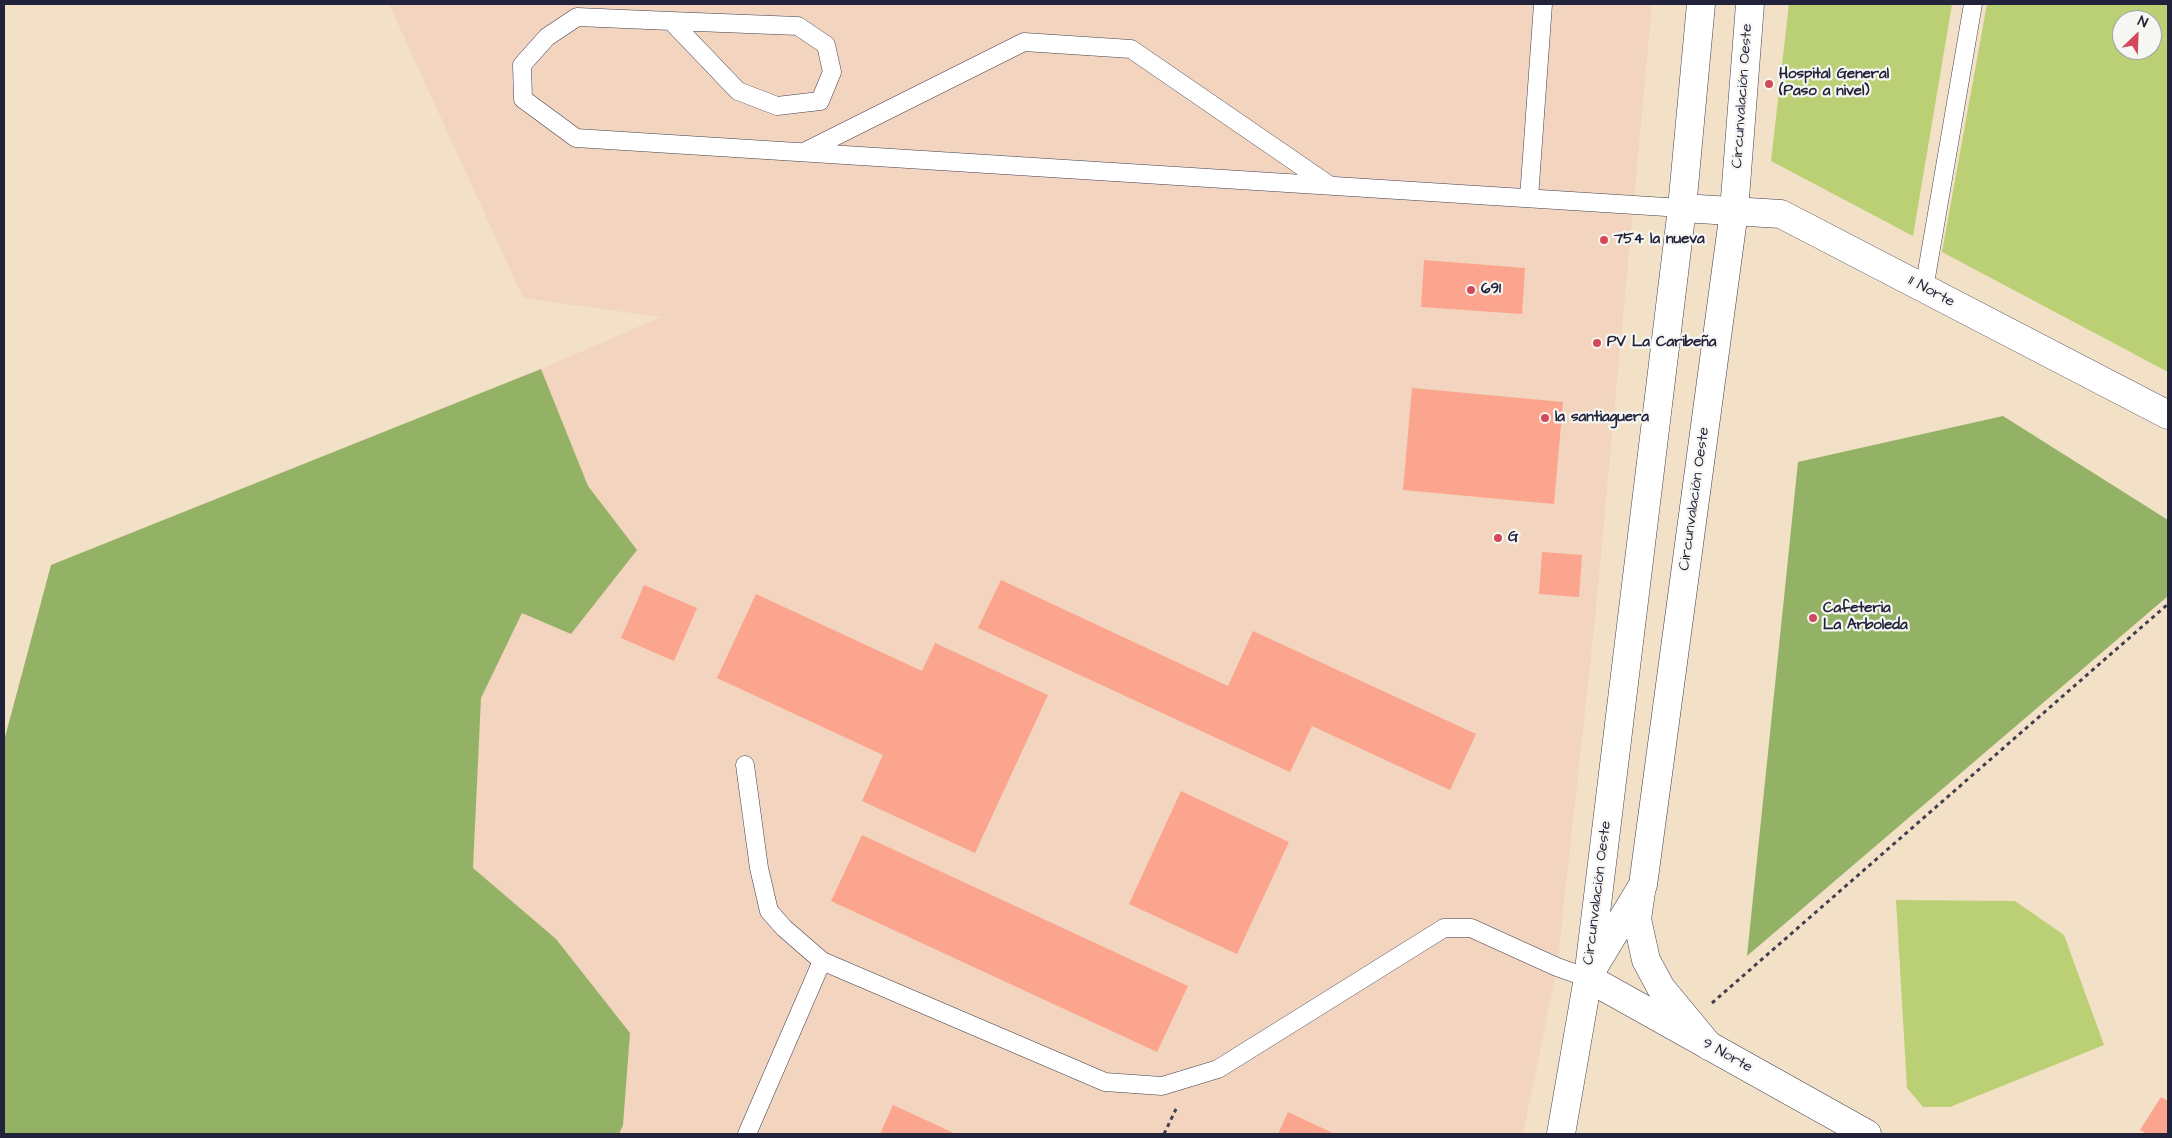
<!DOCTYPE html>
<html>
<head>
<meta charset="utf-8">
<style>
	body { margin:0 }
	#map { position:relative; width:2172px; height:1138px; overflow:hidden; background:#f2e0c7; font-family:"Architects Daughter",sans-serif }
	canvas { display:block }
	.frame { position:absolute; inset:0; border:5px solid #22223b; pointer-events:none }
	.north { position:absolute; left:2112px; top:10px; width:50px; height:50px; box-sizing:border-box; background:#f6f6f2; border:1px solid #a1a1a9; border-radius:50%; rotate:24deg; font-size:14px; font-weight:700; line-height:20px; text-align:center; color:#22223b }
	.north::after { content:''; display:block; margin:auto; width:18px; height:22px; background:#d1495b; clip-path:polygon(50% 0,100% 100%,50% 72%,0 100%) }
</style>
</head>
<body>
<div id="map">
<canvas width="2172" height="1138"></canvas>
<div class="frame"></div>
<div class="north">N</div>
</div>
<script>
const ctx = document.querySelector('canvas').getContext('2d');
ctx.lineJoin = 'round';
function fill(path, color) {
  ctx.fillStyle = color;
  ctx.fill(path, 'evenodd');
}
function shape(rows) {
  const path = new Path2D();
  for (const r of rows) {
    path.moveTo(r[0], r[1]);
    for (let i = 2; i < r.length; i += 2) path.lineTo(r[i], r[i + 1]);
  }
  return path;
}
function trace(path, color, width, dash) {
  ctx.strokeStyle = color;
  ctx.lineWidth = width;
  ctx.lineCap = dash ? 'butt' : 'round';
  ctx.setLineDash(dash || []);
  ctx.stroke(path);
}
function label(font, color, halo, rows, align = 'center') {
  ctx.font = font + ' "Architects Daughter",sans-serif';
  ctx.lineWidth = 4.5;
  ctx.setLineDash([]);
  ctx.textBaseline = 'middle';
  ctx.strokeStyle = halo;
  ctx.fillStyle = color;
  for (const [text, x, y, turn = 0] of rows) {
    ctx.save();
    ctx.translate(x, y);
    ctx.rotate((+turn || 0) * Math.PI / 180);
    ctx.textAlign = isNaN(turn) ? turn : align;
    if (halo) ctx.strokeText(text, 0, 0);
    ctx.fillText(text, 0, 0);
    ctx.restore();
  }
}
fill(shape([
	[389,4,1652,4,1594,629,1557,967,1523,1134,4,1134,4,741,51,565,541,369,661,317,523,298]
]), '#f3d4be');
fill(shape([
	[1789,4,1952,4,1913,236,1771,161],
	[1987,4,2168,4,2168,372,1942,252],
	[2122,20,2152,20,2152,50,2122,50],
	[1896,900,2015,901,2064,935,2104,1045,1950,1107,1923,1107,1907,1088]
]), '#bbd074');
fill(shape([
	[541,369,588,486,637,550,571,634,522,613,481,698,473,868,556,939,630,1033,623,1125,619,1134,4,1134,4,741,51,565],
	[2003,416,2168,520,2168,596,1747,956,1798,462]
]), '#94b266');
fill(shape([
	[1424,260,1525,268,1522,314,1421,307],
	[1412,388,1563,402,1554,504,1403,490],
	[1542,552,1582,555,1579,597,1539,594],
	[1001,580,1228,686,1253,631,1476,734,1450,790,1312,726,1290,772,978,628],
	[644,585,697,608,674,661,621,638],
	[756,594,922,671,935,643,1048,695,975,853,862,801,883,755,717,678],
	[1181,791,1289,842,1237,954,1129,904],
	[862,835,1188,986,1157,1052,831,901],
	[2161,1097,2168,1101,2168,1134,2147,1134,2140,1130],
	[893,1105,956,1134,880,1134],
	[1288,1112,1335,1134,1278,1134]
]), '#fba58f');
const service = shape([
	[671,21,738,91,777,106,820,101,832,72,826,45,798,26,671,21,577,17,547,37,522,65,523,99,576,138,1682,208],
	[804,152,1024,42,1131,49,1329,185],
	[1529,198,1543,4],
	[1924,289,1973,4],
	[745,765,759,868,769,911,784,928,822,961,1105,1082,1162,1086,1218,1069,1444,928,1471,928,1557,967,1588,978],
	[747,1134,822,961]
]);
const tertiary = shape([
	[1682,208,1781,214,2168,415]
]);
const secondary = shape([
	[1588,978,1867,1134]
]);
const primary = shape([
	[1641,892,1637,919,1646,960,1661,988,1709,1046],
	[1593,968,1643,885,1734,211,1750,4],
	[1561,1134,1588,978,1682,208,1701,4]
]);
trace(service, '#413e50', 19);
trace(tertiary, '#413e50', 29);
trace(secondary, '#413e50', 29);
trace(primary, '#413e50', 29);
trace(shape([
	[1712,1003,2168,604],
	[1164,1134,1176,1109]
]), '#413e50', 3, [4, 4]);
trace(service, '#fff', 18);
trace(tertiary, '#fff', 28);
trace(secondary, '#fff', 28);
trace(primary, '#fff', 28);
for (const [x, y, r, color] of [
	[1769,84,5,"#d1495b"],
	[1604,240,5,"#d1495b"],
	[1471,290,5,"#d1495b"],
	[1597,343,5,"#d1495b"],
	[1545,418,5,"#d1495b"],
	[1498,538,5,"#d1495b"],
	[1813,618,5,"#d1495b"]
]) {
  const dot = new Path2D();
  dot.arc(x, y, r, 0, 2 * Math.PI);
  ctx.fillStyle = color;
  ctx.fill(dot);
  trace(dot, '#f6f6f2', 2);
}
label('bold 15px', '#22223b', '#f6f6f2', [
	["Hospital General",1779,75],
	["(Paso a nivel)",1779,92],
	["754 la nueva",1614,240],
	["691",1481,290],
	["PV La Caribeña",1607,343],
	["la santiaguera",1555,418],
	["G",1508,538],
	["Cafeteria",1823,609],
	["La Arboleda",1823,626]
], 'left');
label('15px', '#22223b', '#f6f6f2', [
	["Circunvalación Oeste",1743,96,-86],
	["11 Norte",1931,292,28],
	["Circunvalación Oeste",1695,499,-82],
	["Circunvalación Oeste",1598,893,-83],
	["9 Norte",1727,1056,29]
]);
</script>
</body>
</html>
